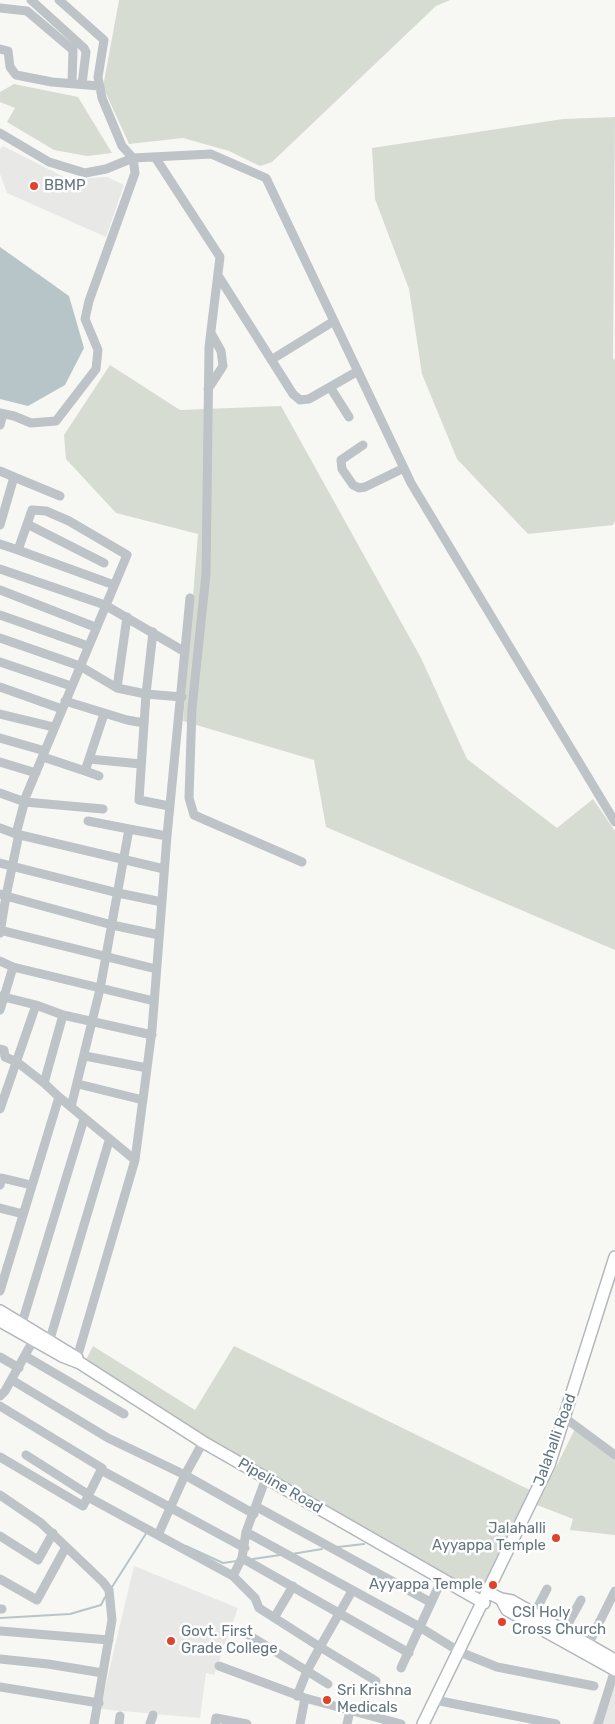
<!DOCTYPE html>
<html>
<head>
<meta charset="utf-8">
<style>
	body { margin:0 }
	canvas { display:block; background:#f7f7f4 }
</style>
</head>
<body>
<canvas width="615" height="1724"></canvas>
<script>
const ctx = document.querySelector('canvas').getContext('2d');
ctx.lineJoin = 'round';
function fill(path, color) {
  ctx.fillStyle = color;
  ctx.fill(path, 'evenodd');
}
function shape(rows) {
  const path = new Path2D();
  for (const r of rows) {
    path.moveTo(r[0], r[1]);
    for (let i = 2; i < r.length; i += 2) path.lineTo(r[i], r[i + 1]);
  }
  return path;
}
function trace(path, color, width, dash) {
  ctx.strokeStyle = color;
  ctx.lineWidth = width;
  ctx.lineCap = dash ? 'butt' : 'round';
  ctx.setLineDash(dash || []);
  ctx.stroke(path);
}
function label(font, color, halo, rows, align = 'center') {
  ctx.font = font + ' Rubik,sans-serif';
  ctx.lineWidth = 5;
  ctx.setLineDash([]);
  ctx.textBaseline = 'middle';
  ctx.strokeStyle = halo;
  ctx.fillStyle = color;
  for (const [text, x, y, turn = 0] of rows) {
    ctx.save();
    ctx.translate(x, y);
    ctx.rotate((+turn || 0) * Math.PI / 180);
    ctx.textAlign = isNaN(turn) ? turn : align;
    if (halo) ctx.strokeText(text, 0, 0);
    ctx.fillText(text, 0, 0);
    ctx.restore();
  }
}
fill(shape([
	[3,146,68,179,107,177,124,185,106,237,7,193,0,174,0,149],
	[134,1566,238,1608,214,1675,206,1673,200,1718,100,1709],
	[615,1661,615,1724,592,1724]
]), '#e8e8e7');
fill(shape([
	[119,0,450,0,436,6,272,162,260,166,229,151,183,138,129,144,103,87],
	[14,84,78,97,112,153,87,156,54,150,7,122,15,108,0,102,0,92],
	[615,117,613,358,615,360,615,521,613,525,528,534,457,459,422,374,409,289,375,199,372,148,563,119],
	[110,365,180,410,281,406,421,658,467,759,557,828,593,799,615,831,615,950,326,827,314,760,183,721,198,534,116,513,66,459,64,435],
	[93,1346,195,1410,234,1346,530,1490,485,1588,483,1601,205,1441,85,1362],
	[575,1429,615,1460,615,1535,570,1530,573,1519,537,1505]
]), '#d7dcd3');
fill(shape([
	[0,247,69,296,84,348,65,385,28,406,0,399]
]), '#b7c5c8');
trace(shape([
	[186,1546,223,1563,237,1561],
	[338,1547,364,1544],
	[292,1554,322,1549],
	[253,1559,280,1555],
	[112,1587,147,1532],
	[0,1618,70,1614,101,1605,105,1597]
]), '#b7c5c8', 2);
const major = shape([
	[0,1311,77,1358],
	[0,1321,62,1356,80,1363,203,1442,484,1603],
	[489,1593,501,1599,512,1601,615,1660],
	[501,1599,507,1610,615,1670],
	[423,1724,549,1465,615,1257]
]);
trace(major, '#b1b7ba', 14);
trace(shape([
	[31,0,84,48,86,52,82,84],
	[0,8,27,11,73,50,72,83],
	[0,49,8,51,10,67,16,75,52,82,99,86],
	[0,133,49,162,85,173,106,169,133,158,211,154,266,178,411,483,615,822],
	[155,157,220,257,209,347,206,574,192,708,189,798,194,815,302,862],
	[219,277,293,394,300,400,309,399,358,371],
	[271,360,334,321],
	[330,387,349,417],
	[208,389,223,366,221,351,211,333],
	[0,413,14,416,31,423,56,421,96,369,98,350,85,319,89,301,135,173,133,158,122,146,102,98,98,77,104,40,59,0],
	[0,425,3,414],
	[363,445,341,460,342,469,353,485,359,488,365,487,404,468],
	[0,471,14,477],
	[27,524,104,563],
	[0,525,14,477,60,496],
	[0,544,18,550,32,510,46,511,69,521,127,555,26,796,16,834,164,869],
	[18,550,114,585],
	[0,569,105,605,185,652],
	[0,590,95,627],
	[0,615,88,646],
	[127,617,117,688,146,694,153,632],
	[0,638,80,666,117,688],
	[0,662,71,686],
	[0,687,62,709],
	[65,701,127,720,144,723],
	[0,714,54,727],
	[0,738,45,751],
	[43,757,85,771,104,714],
	[89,759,141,764],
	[0,762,36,773],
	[85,771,99,776],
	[0,793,25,802,103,809],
	[169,806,139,800,146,694,182,697],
	[88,821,129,829],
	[0,828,16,834],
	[0,863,118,893,162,902],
	[0,894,6,896,19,834],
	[0,930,156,969],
	[0,933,6,896,112,925,159,935],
	[0,961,13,967,4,997,36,1005,0,1109],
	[13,967,154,1001],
	[0,1010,4,997,0,996],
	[63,1015,152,1035],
	[0,1049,4,1050,5,1057,17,1062,44,1083],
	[85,1056,147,1068],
	[78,1084,143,1100],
	[59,1097,135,1160,79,1351,73,1362],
	[71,1107,100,989,129,829,167,836,190,598],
	[135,1160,152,1030,167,836],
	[0,1185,2,1178,31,1185],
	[0,1208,23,1214],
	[0,1291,59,1097,44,1083,63,1015,36,1005],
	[22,1323,84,1119],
	[50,1339,109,1141],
	[25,1356,124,1414],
	[0,1357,19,1368],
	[12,1380,108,1438,185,1475,158,1535],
	[0,1396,5,1391,34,1339],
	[0,1406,102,1468,83,1506,0,1457],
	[565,1418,615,1455],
	[203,1442,185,1475,254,1514],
	[26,1455,89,1495],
	[101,1470,245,1548],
	[0,1495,41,1523,103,1582,109,1590,112,1620,94,1724],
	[88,1497,233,1576,255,1598,259,1608,320,1647,352,1591],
	[257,1507,430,1602],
	[246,1532,418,1626,460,1652,497,1667,594,1686],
	[0,1536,38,1560,53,1533],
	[242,1558,409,1653],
	[233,1576,242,1558,246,1532,266,1478],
	[0,1579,37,1600,66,1547],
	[0,1609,2,1609],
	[534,1614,547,1589],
	[274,1618,293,1586],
	[0,1631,109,1640],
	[564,1631,581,1600],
	[247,1634,307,1671,320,1647,376,1681],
	[588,1645,615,1591],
	[0,1659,48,1664,103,1673],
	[219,1666,305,1698,401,1724],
	[401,1668,442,1579],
	[0,1687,99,1703],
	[297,1696,307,1671,328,1684],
	[435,1700,556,1724],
	[119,1724,120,1716],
	[150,1724,153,1715],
	[215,1724,216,1718,247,1724],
	[300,1724,305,1698],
	[347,1724,350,1711],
	[598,1724,615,1669]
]), '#bdc3c6', 9);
trace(major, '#fff', 11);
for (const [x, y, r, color] of [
	[34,186,5,"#de442c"],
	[556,1538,5,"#de442c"],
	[493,1585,5,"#de442c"],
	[502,1622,5,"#de442c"],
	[171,1641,5,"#de442c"],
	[327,1700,5,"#de442c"]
]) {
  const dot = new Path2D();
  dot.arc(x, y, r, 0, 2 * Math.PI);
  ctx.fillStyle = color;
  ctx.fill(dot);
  trace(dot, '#fff', 2);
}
label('15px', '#63757e', '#fff', [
	["BBMP",44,186],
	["Jalahalli",546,1529,"right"],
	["Ayyappa Temple",546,1546,"right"],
	["Ayyappa Temple",483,1585,"right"],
	["CSI Holy",512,1613],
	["Cross Church",512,1630],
	["Govt. First",181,1632],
	["Grade College",181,1649],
	["Sri Krishna",337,1691],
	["Medicals",337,1708]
], 'left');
label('15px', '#63757e', '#fff', [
	["Jalahalli Road",555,1440,-70],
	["Pipeline Road",280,1486,30]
]);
</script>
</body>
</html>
